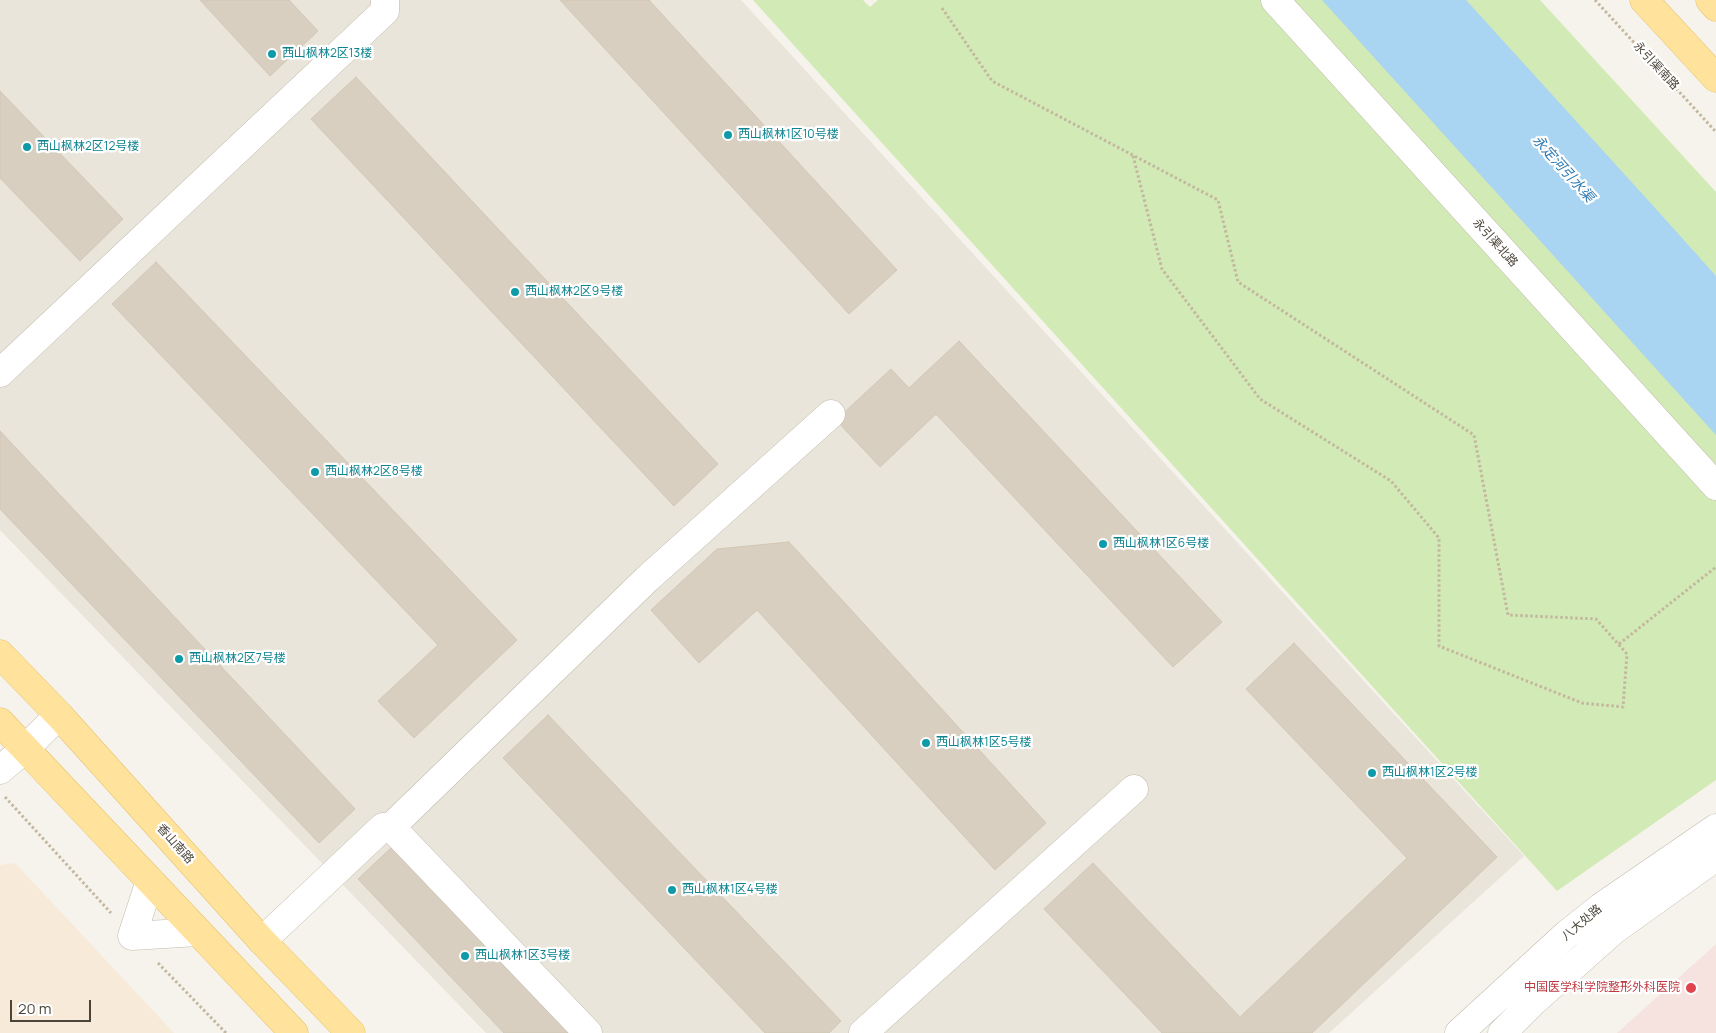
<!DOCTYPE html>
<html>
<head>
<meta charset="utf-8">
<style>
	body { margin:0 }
	#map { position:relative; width:1716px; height:1033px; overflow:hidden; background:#f6f3ec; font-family:Manrope,sans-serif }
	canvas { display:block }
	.scale { position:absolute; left:10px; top:1000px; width:81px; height:22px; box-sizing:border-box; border:2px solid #4b4439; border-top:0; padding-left:6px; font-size:15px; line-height:18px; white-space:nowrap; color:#4b4439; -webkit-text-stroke:4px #fff; paint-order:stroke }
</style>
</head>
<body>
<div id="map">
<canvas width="1716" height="1033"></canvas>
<div class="scale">20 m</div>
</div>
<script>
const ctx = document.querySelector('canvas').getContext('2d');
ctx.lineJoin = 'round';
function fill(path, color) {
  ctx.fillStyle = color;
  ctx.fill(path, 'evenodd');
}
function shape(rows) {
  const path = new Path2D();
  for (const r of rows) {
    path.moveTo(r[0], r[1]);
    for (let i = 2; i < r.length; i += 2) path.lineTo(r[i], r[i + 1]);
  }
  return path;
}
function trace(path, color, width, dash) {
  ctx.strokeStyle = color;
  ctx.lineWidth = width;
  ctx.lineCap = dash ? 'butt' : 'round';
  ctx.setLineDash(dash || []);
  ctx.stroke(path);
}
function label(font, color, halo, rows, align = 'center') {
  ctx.font = font + ' Manrope,"Noto Sans SC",sans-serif';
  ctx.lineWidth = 4.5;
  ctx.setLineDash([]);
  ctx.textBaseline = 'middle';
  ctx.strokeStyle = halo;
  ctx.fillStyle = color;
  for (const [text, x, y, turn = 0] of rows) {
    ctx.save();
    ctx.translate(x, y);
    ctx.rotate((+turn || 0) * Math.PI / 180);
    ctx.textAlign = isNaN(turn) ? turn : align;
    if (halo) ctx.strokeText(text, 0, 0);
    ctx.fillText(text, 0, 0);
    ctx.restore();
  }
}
fill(shape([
	[0,0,741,0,1524,856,1329,1033,486,1033,0,530]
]), '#eae5da');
fill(shape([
	[15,863,174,1033,0,1033,0,865]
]), '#f7ead8');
fill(shape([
	[1716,944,1716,1033,1617,1033]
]), '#f6e3e0');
fill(shape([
	[753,0,863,0,870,7,878,0,1540,0,1716,192,1716,780,1557,891]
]), '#d2eab5');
fill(shape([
	[1322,0,1466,0,1656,209,1716,276,1716,435]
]), '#a9d4f2');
const building = shape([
	[200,0,289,0,318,31,270,76,200,0],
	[560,0,649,0,897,270,849,314,560,0],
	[356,77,718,464,674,506,311,119,356,77],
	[0,91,123,219,80,261,0,178,0,91],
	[156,262,517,640,414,738,378,701,438,645,112,304,156,262],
	[959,341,1222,622,1173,667,936,414,880,467,836,420,891,369,909,388,959,341],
	[0,431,355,809,319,843,0,509,0,431],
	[789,542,1046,823,995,870,757,610,699,663,651,610,717,549,789,542],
	[1294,643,1497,857,1312,1033,1162,1033,1044,909,1093,863,1240,1017,1407,858,1246,689,1294,643],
	[548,715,841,1021,829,1033,765,1033,503,758,548,715],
	[394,845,571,1033,504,1033,358,879,394,845]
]);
fill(building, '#d8cfc1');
trace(building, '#d3c7b4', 1);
const minor = shape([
	[1275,0,1716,486],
	[0,373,385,11,385,0],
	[0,770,25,749,59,715],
	[391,827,647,579,831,414],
	[150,881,132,936,198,932],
	[262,941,383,827,391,827,588,1033],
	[863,1033,1134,789],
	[1459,1033,1567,934,1601,907,1716,828],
	[1502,1033,1533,1002,1614,930,1716,857]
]);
const major = shape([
	[1644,0,1716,78],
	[1710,0,1716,7],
	[0,654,59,715,262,941,351,1033],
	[0,722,294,1033]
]);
trace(minor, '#c2bbae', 29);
trace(major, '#e6c16a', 29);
trace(shape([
	[1595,0,1716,132],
	[942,8,992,81,1218,200,1238,282,1474,435,1508,615,1596,619,1627,654,1623,707,1582,703,1439,646,1439,538,1391,481,1260,399,1162,269,1133,156],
	[1619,644,1716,567],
	[5,797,111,913],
	[158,963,226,1033]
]), '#c4b79f', 3, [2.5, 2.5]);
trace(minor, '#fff', 28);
trace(major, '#ffe39c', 28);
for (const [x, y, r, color] of [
	[272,54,5,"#0f9aa8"],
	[728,135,5,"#0f9aa8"],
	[27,147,5,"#0f9aa8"],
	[515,292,5,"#0f9aa8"],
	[315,472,5,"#0f9aa8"],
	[1103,544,5,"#0f9aa8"],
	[179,659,5,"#0f9aa8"],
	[926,743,5,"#0f9aa8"],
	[1372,773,5,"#0f9aa8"],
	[672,890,5,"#0f9aa8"],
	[465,956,5,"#0f9aa8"],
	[1691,988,6,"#e0444e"]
]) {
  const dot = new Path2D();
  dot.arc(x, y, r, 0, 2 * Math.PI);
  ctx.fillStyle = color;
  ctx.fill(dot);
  trace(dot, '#fff', 2);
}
label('12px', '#0d838f', '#fff', [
	["西山枫林2区13楼",282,54],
	["西山枫林1区10号楼",738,135],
	["西山枫林2区12号楼",37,147],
	["西山枫林2区9号楼",525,292],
	["西山枫林2区8号楼",325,472],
	["西山枫林1区6号楼",1113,544],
	["西山枫林2区7号楼",189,659],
	["西山枫林1区5号楼",936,743],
	["西山枫林1区2号楼",1382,773],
	["西山枫林1区4号楼",682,890],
	["西山枫林1区3号楼",475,956]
], 'left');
label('12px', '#4b4439', '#fff', [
	["永引渠南路",1656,66,47],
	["永引渠北路",1495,243,48],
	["香山南路",175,844,48],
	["八大处路",1582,923,-40]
]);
label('12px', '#be3a42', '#fff', [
	["中国医学科学院整形外科医院",1680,988]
], 'right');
label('italic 14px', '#2e7ab2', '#fff', [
	["永定河引水渠",1563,169,48]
]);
</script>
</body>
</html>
